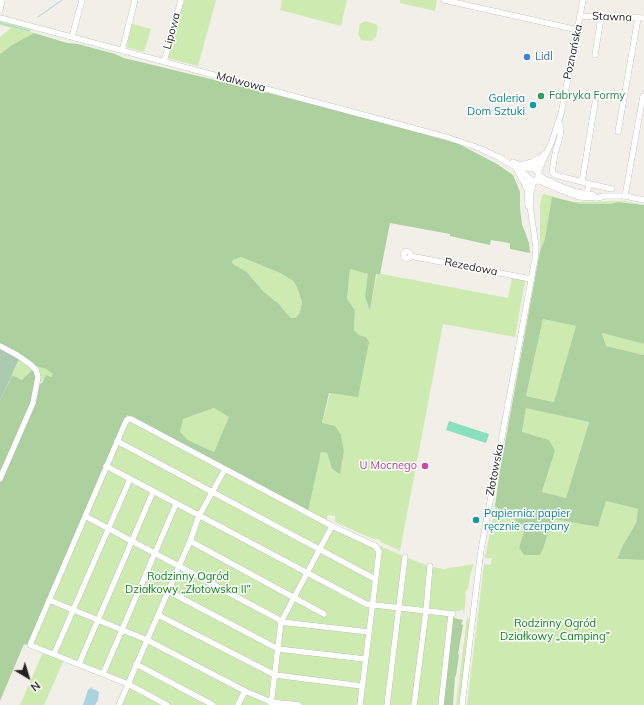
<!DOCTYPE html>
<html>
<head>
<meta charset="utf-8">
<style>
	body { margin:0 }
	#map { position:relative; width:644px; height:705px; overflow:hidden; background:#f2efe9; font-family:Mulish,sans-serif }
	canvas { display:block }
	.north { position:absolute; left:8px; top:657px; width:40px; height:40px; -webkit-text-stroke:3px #fff; paint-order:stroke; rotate:142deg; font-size:11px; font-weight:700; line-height:16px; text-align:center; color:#222 }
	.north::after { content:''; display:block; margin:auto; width:14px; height:18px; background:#222; clip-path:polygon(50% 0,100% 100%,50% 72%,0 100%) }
</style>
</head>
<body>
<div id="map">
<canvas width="644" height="705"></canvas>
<div class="north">N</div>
</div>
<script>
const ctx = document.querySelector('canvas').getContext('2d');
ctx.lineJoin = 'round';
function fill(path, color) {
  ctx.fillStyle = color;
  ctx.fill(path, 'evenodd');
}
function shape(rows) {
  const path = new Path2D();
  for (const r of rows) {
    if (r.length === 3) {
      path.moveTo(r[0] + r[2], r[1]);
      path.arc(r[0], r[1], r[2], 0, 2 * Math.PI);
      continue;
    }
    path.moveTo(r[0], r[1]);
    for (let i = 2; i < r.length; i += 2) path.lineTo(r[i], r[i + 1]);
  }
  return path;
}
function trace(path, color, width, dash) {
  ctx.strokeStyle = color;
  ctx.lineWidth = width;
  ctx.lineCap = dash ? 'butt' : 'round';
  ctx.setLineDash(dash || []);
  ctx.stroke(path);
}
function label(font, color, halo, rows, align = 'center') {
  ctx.font = font + ' Mulish,sans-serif';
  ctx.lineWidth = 3;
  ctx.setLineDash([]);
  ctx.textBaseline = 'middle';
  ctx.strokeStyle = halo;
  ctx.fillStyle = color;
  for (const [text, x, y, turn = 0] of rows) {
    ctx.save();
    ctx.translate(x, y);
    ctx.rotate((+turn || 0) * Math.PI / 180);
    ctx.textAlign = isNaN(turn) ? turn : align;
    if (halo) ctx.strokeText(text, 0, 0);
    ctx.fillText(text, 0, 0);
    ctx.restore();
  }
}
fill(shape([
	[183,0,216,0,198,66,167,58],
	[282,0,347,0,341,26,280,10],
	[400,0,437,0,435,11,400,3],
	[0,21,31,29,30,32,34,33,12,45,0,54,0,37,11,28,0,25],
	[365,21,375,24,378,27,376,37,371,41,361,40,358,34,360,24],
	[132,24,151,29,144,52,126,47],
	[544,194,572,202,625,201,644,205,625,202,618,202,611,204,581,204,572,202,545,239,540,251,540,205,542,196],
	[241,257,280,273,293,281,297,287,302,302,300,312,296,318,292,318,288,315,283,308,264,292,247,272,233,264,232,262,233,260,236,258],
	[350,269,369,274,365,297,370,310,377,273,508,298,512,278,525,281,515,337,443,324,400,551,381,542,379,539,373,539,335,522,335,516,328,515,326,521,370,542,428,566,444,569,474,564,471,572,468,588,465,593,466,596,464,614,463,609,459,611,453,611,442,705,116,705,124,687,122,683,64,660,44,705,20,705,43,652,27,645,127,415,307,511,321,451,327,453,332,469,340,473,344,451,322,424,330,393,366,337,359,335,354,330,355,310,347,299],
	[543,319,576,326,555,402,526,396],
	[602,333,644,344,644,355,606,346],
	[19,359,46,369,53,374,52,376,44,378,39,384,22,380,12,375],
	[526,407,589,422,566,498,542,493,555,451,522,432],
	[214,408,230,417,214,452,188,440,179,432,183,419],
	[606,501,638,509,636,523,622,547,617,559,644,560,644,705,467,705,484,564,491,565,491,563,492,558,485,558,495,506,525,527,519,548,524,555,540,555,543,549,553,519,598,527],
	[467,617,470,621,460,705,456,705]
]), '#cdebb0');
fill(shape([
	[34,33,67,43,78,44,115,54,124,58,285,97,419,132,459,144,497,164,513,175,520,192,520,208,522,224,529,243,530,253,510,249,510,243,491,240,490,245,450,236,450,234,390,223,380,274,376,274,370,311,365,297,368,274,350,269,347,299,355,310,354,330,359,335,366,337,369,342,358,397,329,393,322,423,335,426,341,435,344,451,340,474,332,469,327,453,321,452,308,511,127,415,27,645,24,644,0,701,0,401,12,375,22,380,33,369,38,384,42,383,46,375,51,377,53,374,46,369,36,366,0,344,0,54,12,45],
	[241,257,280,273,293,281,297,287,302,302,300,312,296,318,292,318,288,315,279,304,264,292,247,272,233,264,232,262,233,260],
	[214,408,229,417,214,452,188,440,180,432,183,419],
	[552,197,581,204,611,204,618,202,644,205,644,344,602,333,606,346,644,355,644,560,617,559,622,547,636,523,638,509,606,501,598,527,553,519,543,549,540,555,524,555,519,548,525,527,495,506,500,470,540,251,545,239],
	[543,319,576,326,554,402,526,396],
	[526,408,589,422,566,498,542,492,555,451,549,440,522,432],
	[453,615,454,616,454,618,463,620,461,624,463,625,458,654,459,655,456,676,455,677,453,705,442,705]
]), '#add19e');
fill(shape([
	[0,348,19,359,0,401]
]), '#aacbaf');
fill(shape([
	[449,421,489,434,486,443,446,430]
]), '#88e0be');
fill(shape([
	[92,687,92,689,96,690,99,692,98,700,95,705,83,705,88,690]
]), '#aad3df');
trace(shape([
	[38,17,62,0],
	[0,23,30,31]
]), '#aad3df', 1);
const minor = shape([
	[444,0,578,30],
	[0,10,2,0],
	[580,16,644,18],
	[0,18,446,137,479,148,498,157,521,170,531,180,539,181,565,192,579,197,597,198,605,196],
	[72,37,82,0],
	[122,51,135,0],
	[595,55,601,17],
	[164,62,181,0],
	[558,122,561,127,560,136,555,154,552,172,555,175,590,184],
	[618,132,638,18],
	[513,162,527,168,535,169,543,178,560,186,577,192,594,195],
	[521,165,532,162,539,158],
	[530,169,536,165,544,154],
	[517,170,527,189],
	[527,177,528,206],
	[582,182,595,103],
	[585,196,590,184,612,189],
	[602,196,625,196,644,200],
	[625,196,643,96],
	[407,255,3.5],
	[410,256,531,279],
	[0,346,17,355,30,364,36,370,38,377,33,403,0,479],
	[117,441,375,579],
	[106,466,366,604,453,614],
	[85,516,278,619,281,622,369,632],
	[190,541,324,614],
	[168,591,278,649,365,659],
	[49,600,147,640,245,691,271,702,299,705],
	[158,615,275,675,362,686],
	[54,654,130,479],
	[79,664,153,492],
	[136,664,213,705],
	[103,674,176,504],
	[119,705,190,541,199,516,225,469],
	[167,705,128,684,30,645,126,421,128,419,131,419,332,526,375,546,377,548,379,552,360,705],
	[238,705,245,691],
	[271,705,281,622,332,526],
	[387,705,405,557],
	[414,705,426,611,430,566],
	[441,705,451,614],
	[462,705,481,550,535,259,536,247,530,206,531,192,533,184,538,177,538,173,552,141,561,114,583,0]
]);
trace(minor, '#a9a9a9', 6);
trace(minor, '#fff', 5.5);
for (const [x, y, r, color] of [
	[527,57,4,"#3f7fe0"],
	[541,96,4,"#2e9e5b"],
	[533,105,4,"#0f9aa8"],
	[425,466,4,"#d1479c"],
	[476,520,4,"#0f9aa8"]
]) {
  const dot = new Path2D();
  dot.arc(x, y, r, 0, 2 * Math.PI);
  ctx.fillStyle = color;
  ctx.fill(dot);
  trace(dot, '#fff', 1.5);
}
label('11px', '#222', '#fff', [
	["Stawna",612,17,2],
	["Lipowa",172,31,-75],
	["Poznańska",573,52,-78],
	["Malwowa",241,82,15],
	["Rezedowa",471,267,11],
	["Złotowska",495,470,-79]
]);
label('11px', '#366cbe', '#fff', [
	["Lidl",535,57]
], 'left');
label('11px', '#27864d', '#fff', [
	["Fabryka Formy",549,96]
], 'left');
label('11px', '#0d838f', '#fff', [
	["Galeria",525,99],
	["Dom Sztuki",525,112],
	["Papiernia: papier",484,514,"left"],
	["ręcznie czerpany",484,527,"left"]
], 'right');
label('11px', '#b23c85', '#fff', [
	["U Mocnego",417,466]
], 'right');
label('11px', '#0c8416', '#fff', [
	["Rodzinny Ogród",188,577],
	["Działkowy „Złotowska II”",188,590],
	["Rodzinny Ogród",555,624],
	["Działkowy „Camping”",555,637]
]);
</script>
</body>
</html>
